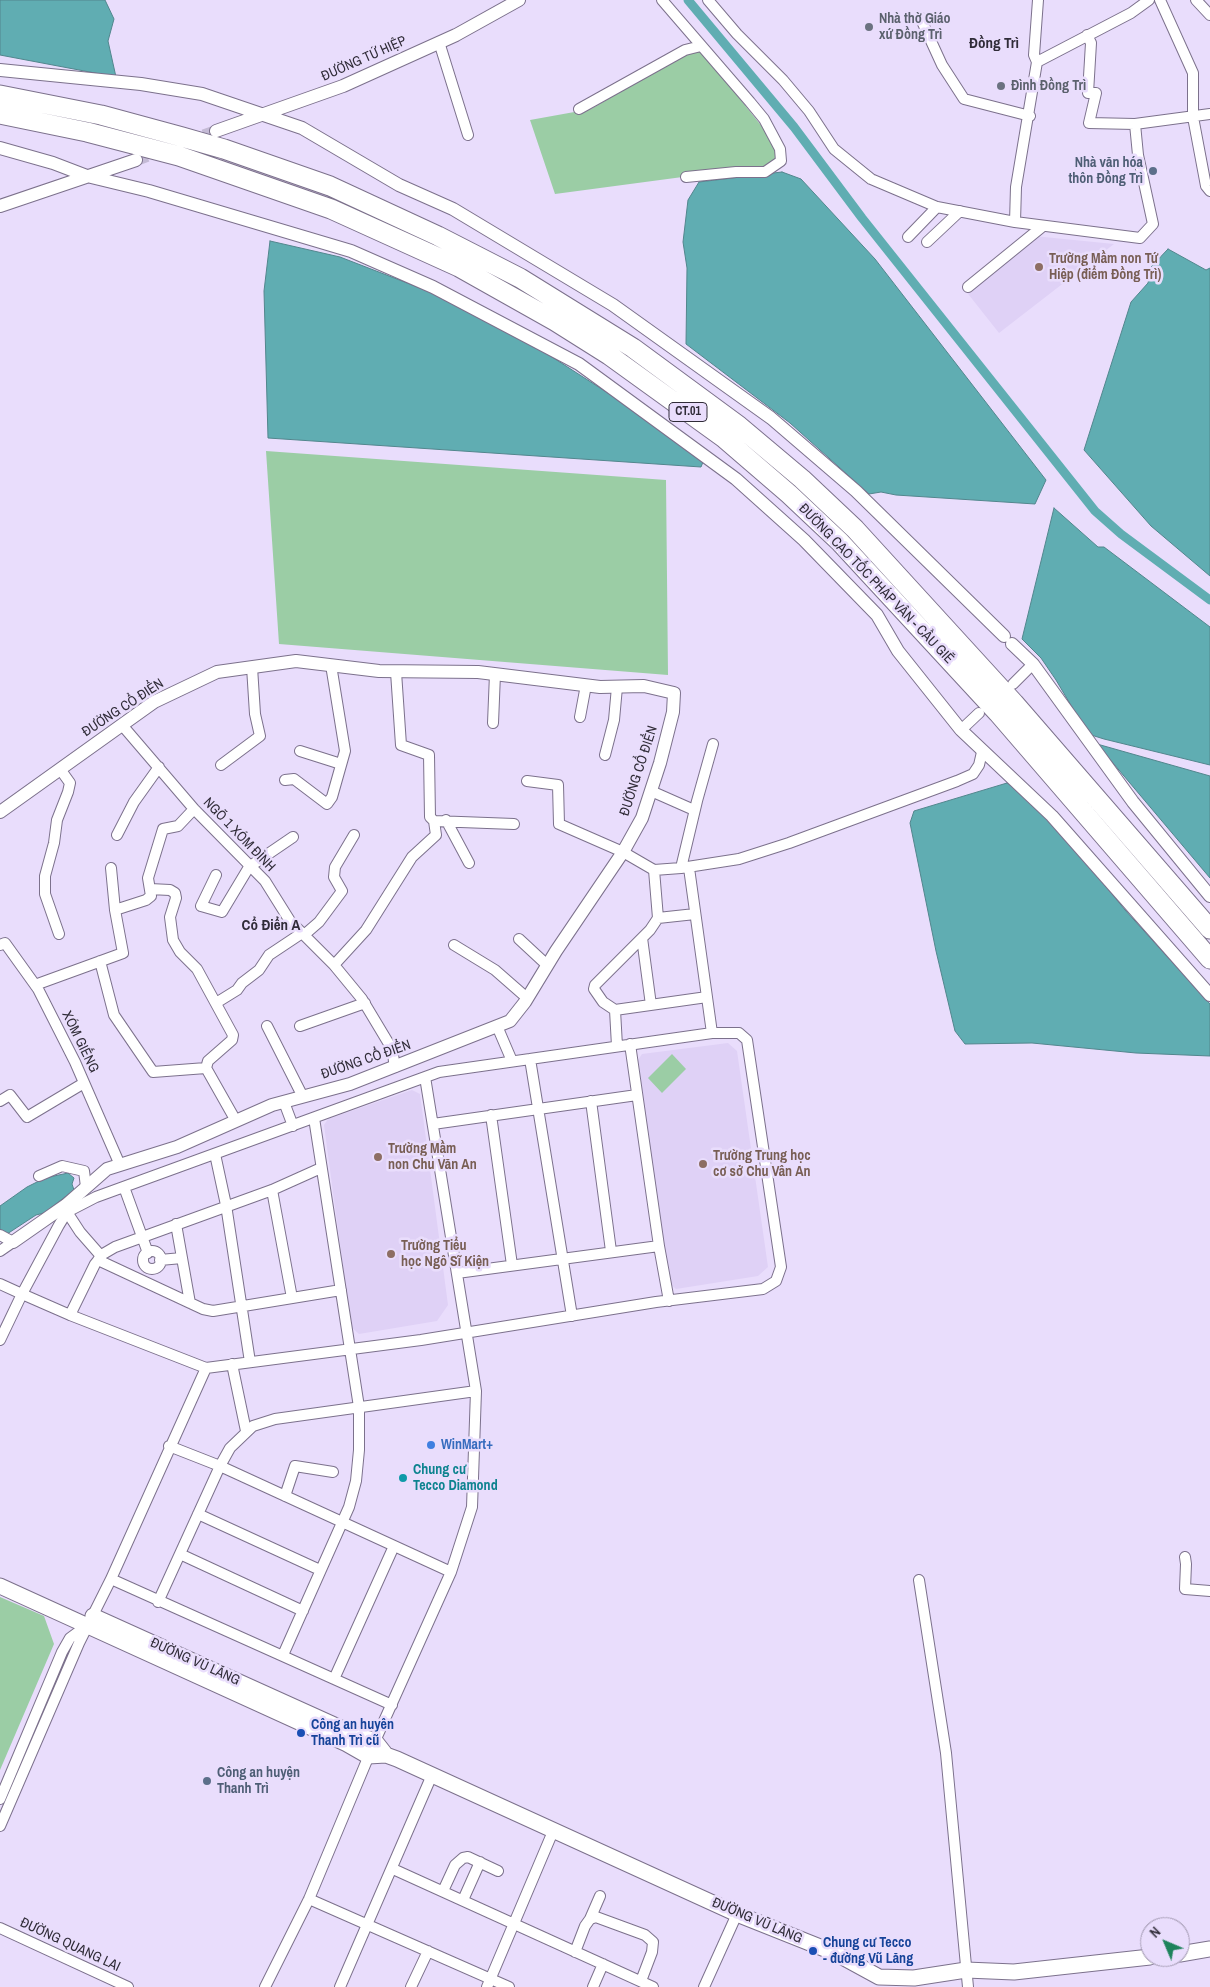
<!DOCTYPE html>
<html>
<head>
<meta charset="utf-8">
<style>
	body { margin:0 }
	#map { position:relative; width:1210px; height:1987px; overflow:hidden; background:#e9ddfc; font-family:"Archivo Narrow",sans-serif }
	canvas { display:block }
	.north { position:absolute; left:1140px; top:1917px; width:50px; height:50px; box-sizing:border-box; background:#e9ddfc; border:1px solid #9f96ae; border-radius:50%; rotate:315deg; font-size:14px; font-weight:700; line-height:20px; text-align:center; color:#302c38 }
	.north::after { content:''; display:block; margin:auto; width:18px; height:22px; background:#1e835c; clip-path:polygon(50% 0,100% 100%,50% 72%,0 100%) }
</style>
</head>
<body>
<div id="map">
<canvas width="1210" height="1987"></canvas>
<div class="north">N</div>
</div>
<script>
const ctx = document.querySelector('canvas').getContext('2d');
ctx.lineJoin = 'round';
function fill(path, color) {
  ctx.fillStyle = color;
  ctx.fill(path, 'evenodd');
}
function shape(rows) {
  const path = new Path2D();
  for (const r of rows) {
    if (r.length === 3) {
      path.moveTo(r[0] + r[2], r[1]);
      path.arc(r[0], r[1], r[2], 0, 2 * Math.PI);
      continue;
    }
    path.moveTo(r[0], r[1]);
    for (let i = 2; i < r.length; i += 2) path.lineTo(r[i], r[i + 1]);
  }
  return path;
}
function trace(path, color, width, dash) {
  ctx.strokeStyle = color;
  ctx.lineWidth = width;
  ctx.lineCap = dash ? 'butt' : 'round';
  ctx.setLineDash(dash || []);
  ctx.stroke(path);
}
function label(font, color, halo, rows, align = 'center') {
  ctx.font = font + ' "Archivo Narrow",sans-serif';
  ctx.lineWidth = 5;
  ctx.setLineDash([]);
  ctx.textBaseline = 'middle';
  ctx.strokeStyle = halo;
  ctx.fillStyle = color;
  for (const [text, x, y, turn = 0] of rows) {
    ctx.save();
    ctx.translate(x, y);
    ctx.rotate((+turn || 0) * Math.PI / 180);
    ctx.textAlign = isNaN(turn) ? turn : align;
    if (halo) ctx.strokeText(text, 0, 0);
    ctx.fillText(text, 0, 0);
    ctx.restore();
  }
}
fill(shape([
	[1034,236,1114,244,999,333,965,290],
	[728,1043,737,1051,768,1267,758,1276,676,1289,669,1283,638,1060,642,1054],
	[412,1090,420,1094,448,1305,437,1321,359,1334,351,1327,324,1125,328,1119]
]), '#dfd1f6');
fill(shape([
	[702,51,775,143,778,159,765,166,555,194,530,120,591,109,683,56],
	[266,451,666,480,668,675,279,644],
	[672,1054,686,1069,662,1093,648,1078],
	[0,1597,44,1616,54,1644,0,1770]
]), '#9bcda5');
const water = shape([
	[0,0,105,0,114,19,108,41,116,77,0,55,0,0],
	[782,172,801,179,875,259,1046,480,1035,504,896,495,881,492,869,494,790,423,686,344,687,268,683,242,688,200,699,182,782,172],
	[270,241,340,257,433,293,521,337,614,397,703,462,701,467,268,438,264,291,270,241],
	[1168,249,1206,270,1210,268,1210,576,1151,526,1084,450,1131,302,1148,283,1151,267,1168,249],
	[1054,508,1098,547,1104,547,1210,627,1210,765,1104,739,1088,734,1056,680,1041,658,1022,639,1054,508],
	[1097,744,1210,776,1210,878,1097,744],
	[1007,783,1027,797,1054,822,1125,910,1210,1004,1210,1056,1136,1053,1032,1043,965,1044,955,1031,936,951,910,823,914,811,1007,783],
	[68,1173,74,1178,72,1184,74,1190,44,1213,36,1215,7,1234,0,1232,0,1206,27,1187,45,1178,68,1173]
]);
fill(water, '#60adb2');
trace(water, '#52868d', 1);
trace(shape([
	[688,0,794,127,862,218,1095,511,1121,534,1210,600]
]), '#60adb2', 9);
trace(shape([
	[136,160,216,131]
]), '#c4bad5', 12, [12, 6]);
const minor = shape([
	[662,0,750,102,764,119,780,149,781,161,765,172,736,172,686,177],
	[708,0,737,34,783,80,809,111,834,149,871,179,937,207,1015,222,1140,238,1153,224,1138,155,1135,124],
	[1160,0,1193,73,1193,117,1206,186,1210,191],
	[1196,0,1210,15],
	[920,17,942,65,964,99,1030,116],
	[1087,35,1091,43,1088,93,1096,93,1089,123,1135,124,1210,114],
	[439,42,468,135],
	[1037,62,1131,13,1149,0],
	[579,109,685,50,701,46],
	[1015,222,1016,187,1037,62,1034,55,1038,0],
	[908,237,937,207],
	[927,242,960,211],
	[968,287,1043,226],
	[1013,684,1033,664],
	[580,717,586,685],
	[493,723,495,674],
	[122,725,194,809,265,881,290,921,334,965,362,999,392,1049,395,1067],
	[961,730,979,713],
	[300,751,341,764],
	[605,755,614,720,617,687],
	[221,765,260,736,255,714,252,667],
	[285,780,294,779,327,804,332,797,345,751,331,665],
	[527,781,558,785,559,824,623,852,654,870,681,868,739,859,789,843,957,781,973,774,979,765,982,752],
	[651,791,694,810],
	[446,820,469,863],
	[434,821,514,824],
	[117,835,134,802,159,767],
	[111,868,115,910,146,900,151,896,148,878,163,829,178,826,194,809],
	[681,868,697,801,713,744],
	[689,868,712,1033],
	[654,870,658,918,650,930,595,985,594,989,603,1002,615,1010,707,997],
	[216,875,201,906,222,912,249,867,293,837],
	[150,889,170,890,175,893,176,898,170,917,173,940,180,952,197,969,233,1035,232,1040,208,1061,206,1068,236,1121],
	[658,918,695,914],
	[59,934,45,894,45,876,54,843,57,820,68,792,70,783,60,769],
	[304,935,319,922,342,891,334,877,335,867,354,835],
	[642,938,651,1005],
	[519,939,547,965],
	[0,945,5,943,38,989,75,1062,120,1165],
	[454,945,495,970,527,998],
	[100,961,114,1015,153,1072,206,1068],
	[334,965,366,930,412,857,436,835,434,821,430,817,429,755,401,745,396,672],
	[35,985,123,953,115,910],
	[216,1003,237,990,242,983,259,970,269,955,302,933],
	[615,1010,617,1046],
	[267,1026,303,1097],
	[300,1026,365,1003],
	[497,1026,512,1061],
	[630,1044,659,1246,669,1301],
	[530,1059,572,1316],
	[0,1101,10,1095,27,1117,84,1083],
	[591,1101,611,1251],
	[284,1102,293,1126],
	[491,1115,512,1265],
	[433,1124,637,1095],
	[215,1154,226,1205,250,1362],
	[39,1176,62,1166,84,1171,86,1187],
	[124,1187,148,1253],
	[272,1190,292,1298],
	[66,1206,67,1212,80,1232,101,1256],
	[176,1224,190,1303],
	[0,1235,13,1242,0,1251],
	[152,1260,9],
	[98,1260,203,1309,213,1311,341,1290],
	[160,1260,182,1258],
	[457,1273,659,1246],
	[0,1284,22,1294,70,1315,206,1368,421,1340,656,1302,763,1289,776,1281,781,1267,747,1040,739,1033,712,1033,439,1072,96,1197,67,1212,59,1225,22,1294,0,1340],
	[70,1315,95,1264,103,1254,115,1247,272,1190,321,1168],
	[232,1364,246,1431],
	[206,1368,111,1579,392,1705],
	[169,1446,220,1466,451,1572],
	[285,1496,295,1466,333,1472],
	[198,1514,320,1570],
	[180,1554,303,1611],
	[1185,1557,1186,1564,1185,1589,1210,1591],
	[919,1580,946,1753,968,1987],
	[158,1602,220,1466,230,1448,253,1426,275,1419,476,1391],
	[283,1655,349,1507,356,1481,359,1450,359,1407,314,1118],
	[334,1679,394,1546],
	[0,1799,62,1652,70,1638,85,1627],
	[0,1826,79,1643,111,1579],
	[393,1869,653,1987],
	[443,1891,455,1865,463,1858,468,1857,498,1871],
	[309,1899,509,1987],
	[463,1900,480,1862],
	[590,1919,600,1896],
	[0,1928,128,1987],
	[575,1952,585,1926,590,1919,596,1917,645,1935,653,1942,652,1952,641,1981],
	[265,1987,309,1899,375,1741,451,1572,472,1507,476,1391,425,1077],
	[340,1987,432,1775],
	[411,1987,428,1951],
	[487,1987,554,1829],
	[593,1987,603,1964],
	[704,1987,737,1914]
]);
const tertiary = shape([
	[0,70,141,84,202,94,302,128,399,185,453,209,613,305,771,418,856,491,1004,636],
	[216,131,343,86,456,35,519,0],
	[0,148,53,163,87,176,149,191,351,251,433,287,579,364,736,479,804,540,877,615,898,651,961,730,1052,816,1210,995],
	[0,206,136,160],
	[1012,644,1033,664,1133,802,1210,896],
	[0,812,154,702,217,672,296,661,379,671,478,672,600,687,644,686,674,693,673,712,660,763,642,818,623,852,556,951,525,1002,510,1021,350,1084,272,1105,177,1147,107,1169,66,1205,13,1242]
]);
const secondary = shape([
	[0,1586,347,1744,368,1756,386,1755,397,1759,737,1914,835,1953,879,1977,914,1978,966,1970,1014,1972,1150,1957],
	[93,1616,352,1733,375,1741,386,1755],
	[1180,1954,1210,1949]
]);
const motorway = shape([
	[0,95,101,115,182,137,224,149,330,186,438,236,520,278,633,348,739,426,802,479,855,529,1014,703,1210,929],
	[0,114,87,132,179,156,331,209,459,267,555,321,609,355,724,438,789,494,840,542,998,713,1210,959]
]);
trace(minor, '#7c718c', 12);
trace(tertiary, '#7c718c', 14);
trace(secondary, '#7c718c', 17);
trace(motorway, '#7c718c', 21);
trace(minor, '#fff', 10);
trace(tertiary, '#fff', 12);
trace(secondary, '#fff', 15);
trace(motorway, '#fff', 19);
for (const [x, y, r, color] of [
	[869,27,5,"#6b7280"],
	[1001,86,5,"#6b7280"],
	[1153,171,5,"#5c6f8a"],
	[1039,267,5,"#8d6e63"],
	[378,1157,5,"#8d6e63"],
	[703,1164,5,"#8d6e63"],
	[391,1254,5,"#8d6e63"],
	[431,1445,5,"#3f7fe0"],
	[403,1478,5,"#0f9aa8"],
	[301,1733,5,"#1a4fb4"],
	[207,1781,5,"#5c6f8a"],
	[813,1951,5,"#1a4fb4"]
]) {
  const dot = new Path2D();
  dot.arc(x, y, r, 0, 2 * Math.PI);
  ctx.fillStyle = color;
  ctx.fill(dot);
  trace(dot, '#e9ddfc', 2);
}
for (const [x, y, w] of [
	[688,412,38]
]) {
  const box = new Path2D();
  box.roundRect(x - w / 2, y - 9.5, w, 19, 4);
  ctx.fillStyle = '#e9ddfc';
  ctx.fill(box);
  trace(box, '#302c38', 1);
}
label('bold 12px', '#302c38', null, [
	["CT.01",688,412]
]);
label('bold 14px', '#5b616d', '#e9ddfc', [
	["Nhà thờ Giáo",879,19],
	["xứ Đồng Trì",879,35],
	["Đình Đồng Trì",1011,86]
], 'left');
label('14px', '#302c38', '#e9ddfc', [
	["ĐƯỜNG TỨ HIỆP",364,59,-24],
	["ĐƯỜNG CAO TỐC PHÁP VÂN - CẦU GIẼ",876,584,46],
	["ĐƯỜNG CỔ ĐIỂN",123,708,-33],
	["ĐƯỜNG CỔ ĐIỂN",639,771,-72],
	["NGÕ 1 XÓM ĐÌNH",239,835,46],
	["XÓM GIẾNG",80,1042,64],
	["ĐƯỜNG CỔ ĐIỂN",366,1060,-19],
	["ĐƯỜNG VŨ LĂNG",195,1662,24],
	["ĐƯỜNG VŨ LĂNG",757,1921,23],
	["ĐƯỜNG QUANG LAI",70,1945,25]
]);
label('bold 14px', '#4e5e75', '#e9ddfc', [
	["Nhà văn hóa",1143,163],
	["thôn Đồng Trì",1143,179],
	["Công an huyện",217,1773,"left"],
	["Thanh Trì",217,1789,"left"]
], 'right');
label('bold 14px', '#785e54', '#e9ddfc', [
	["Trường Mầm non Tứ",1049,259],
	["Hiệp (điểm Đồng Trì)",1049,275],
	["Trường Mầm",388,1149],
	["non Chu Văn An",388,1165],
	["Trường Trung học",713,1156],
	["cơ sở Chu Vân An",713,1172],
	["Trường Tiểu",401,1246],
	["học Ngô Sĩ Kiện",401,1262]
], 'left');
label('bold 14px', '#366cbe', '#e9ddfc', [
	["WinMart+",441,1445]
], 'left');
label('bold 14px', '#0d838f', '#e9ddfc', [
	["Chung cư",413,1470],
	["Tecco Diamond",413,1486]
], 'left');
label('bold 14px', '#164399', '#e9ddfc', [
	["Công an huyên",311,1725],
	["Thanh Trì cũ",311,1741],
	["Chung cư Tecco",823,1943],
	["- đường Vũ Lăng",823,1959]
], 'left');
label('bold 15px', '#302c38', '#e9ddfc', [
	["Đồng Trì",994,44],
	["Cổ Điển A",271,926]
]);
</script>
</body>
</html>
